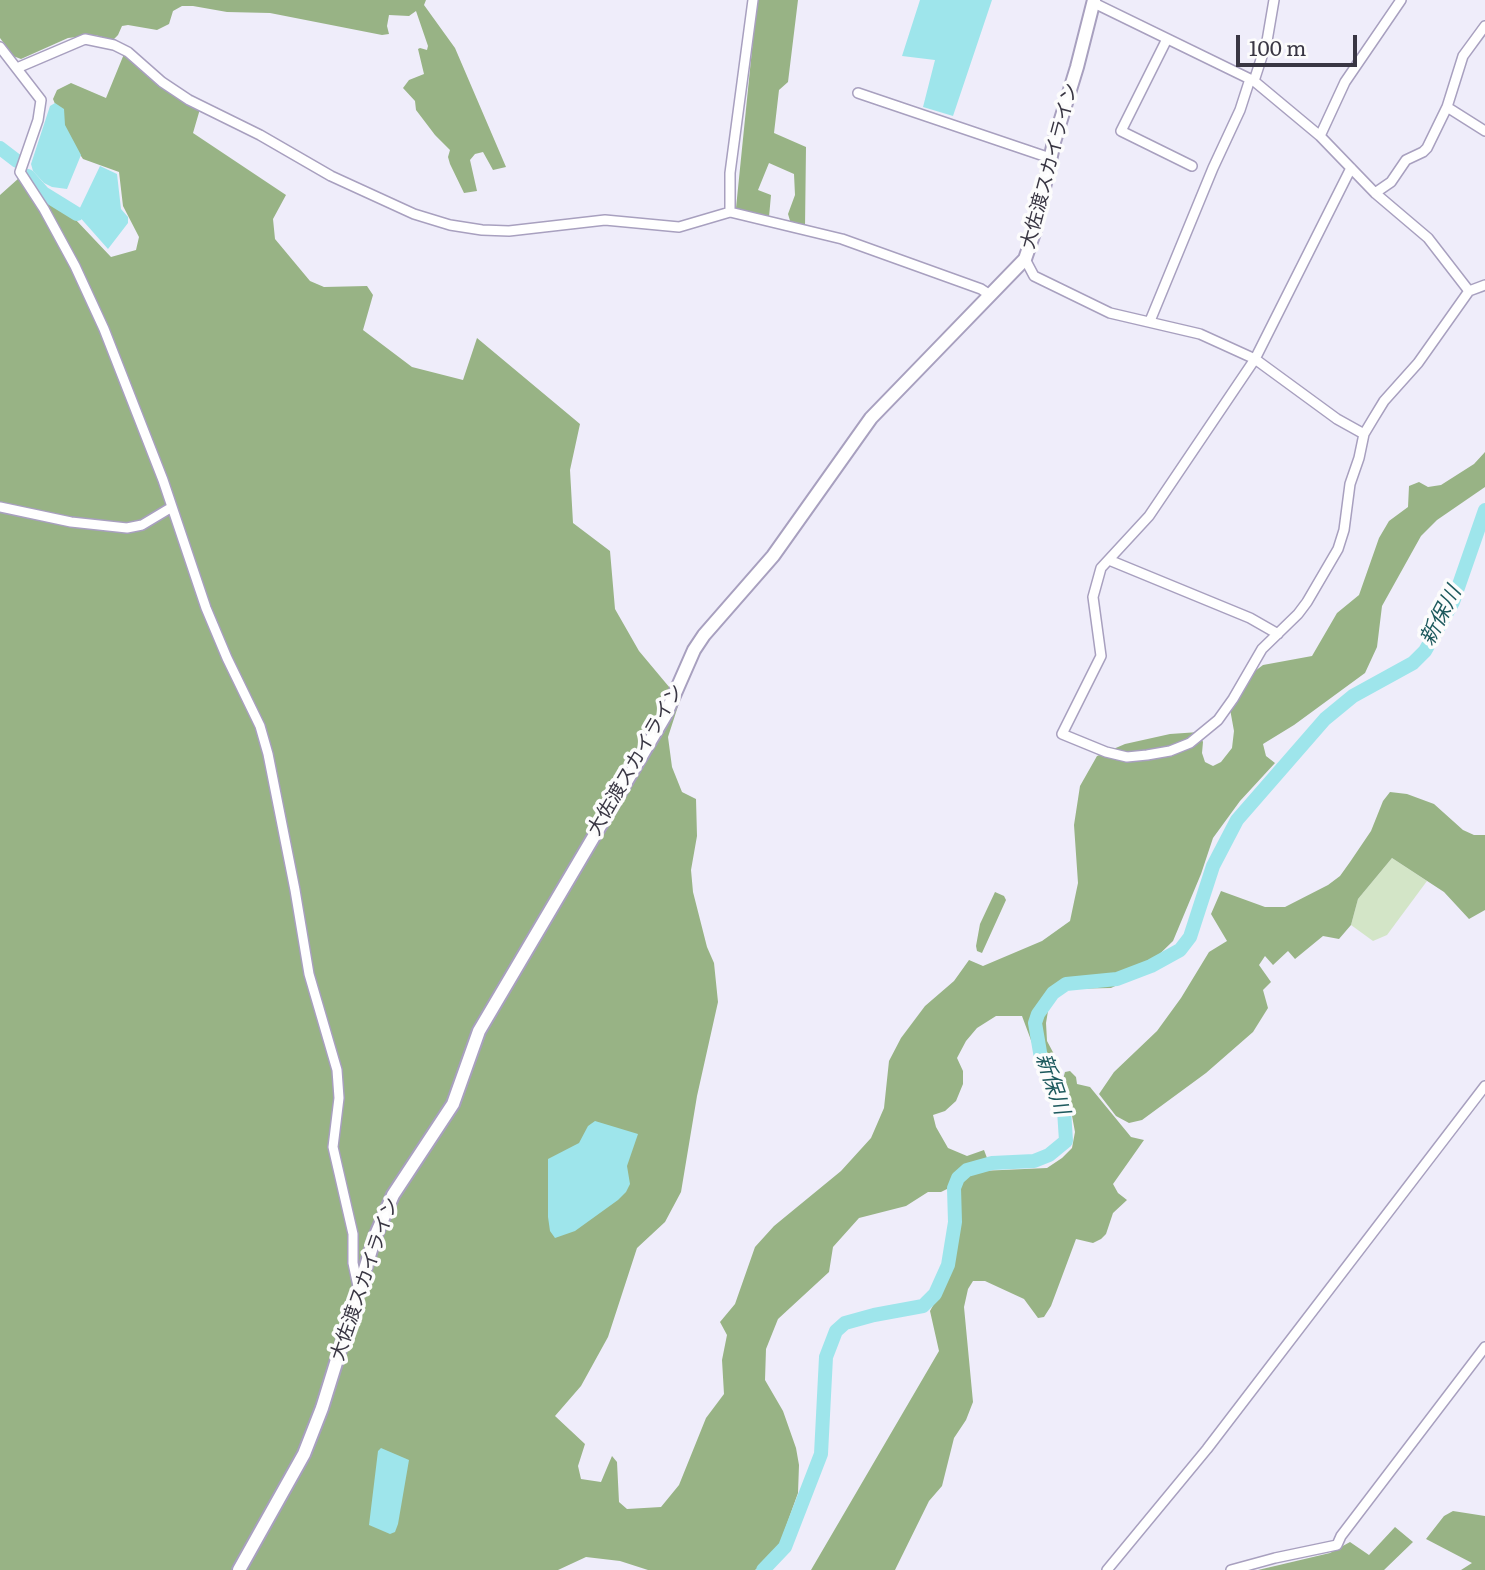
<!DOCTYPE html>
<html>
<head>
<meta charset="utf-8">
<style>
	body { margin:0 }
	#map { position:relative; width:1485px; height:1570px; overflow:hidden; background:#efedfa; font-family:Literata,serif }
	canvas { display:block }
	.scale { position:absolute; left:1236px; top:35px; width:121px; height:32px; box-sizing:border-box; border:4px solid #393643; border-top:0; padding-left:9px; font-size:21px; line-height:24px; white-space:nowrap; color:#393643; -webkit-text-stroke:5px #fcfcfc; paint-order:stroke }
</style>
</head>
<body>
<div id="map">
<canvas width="1485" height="1570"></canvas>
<div class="scale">100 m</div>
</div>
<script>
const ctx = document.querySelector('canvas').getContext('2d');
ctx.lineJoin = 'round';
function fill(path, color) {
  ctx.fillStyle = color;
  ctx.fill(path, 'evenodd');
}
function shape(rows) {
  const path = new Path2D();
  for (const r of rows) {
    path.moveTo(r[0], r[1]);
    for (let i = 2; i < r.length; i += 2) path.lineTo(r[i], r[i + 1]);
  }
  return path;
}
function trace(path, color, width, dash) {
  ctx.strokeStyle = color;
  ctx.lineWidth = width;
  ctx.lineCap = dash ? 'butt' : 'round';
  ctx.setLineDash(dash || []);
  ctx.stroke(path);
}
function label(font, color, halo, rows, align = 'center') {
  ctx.font = font + ' Literata,"Noto Sans JP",serif';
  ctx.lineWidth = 7;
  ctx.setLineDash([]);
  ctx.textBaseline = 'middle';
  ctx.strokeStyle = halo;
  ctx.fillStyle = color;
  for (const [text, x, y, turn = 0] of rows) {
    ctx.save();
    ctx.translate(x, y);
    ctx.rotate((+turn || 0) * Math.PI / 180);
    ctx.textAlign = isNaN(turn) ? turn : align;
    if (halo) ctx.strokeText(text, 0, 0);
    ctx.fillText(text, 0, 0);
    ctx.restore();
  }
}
fill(shape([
	[1392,858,1427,881,1387,935,1373,941,1351,925,1358,899]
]), '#d3e5c7');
fill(shape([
	[0,0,426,0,424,5,455,48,506,167,493,170,483,152,475,154,470,160,477,191,464,193,450,164,448,157,450,150,435,135,416,110,415,101,403,88,409,80,424,74,418,49,420,48,427,50,428,46,416,11,409,16,389,15,387,26,389,34,382,35,270,13,227,12,193,6,182,6,173,11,169,24,157,30,128,25,122,26,118,35,113,40,95,35,68,38,21,59,13,56,0,38],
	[757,0,798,0,788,82,779,90,774,133,806,147,805,227,791,224,788,214,795,195,794,174,769,163,758,190,771,195,769,217,736,208],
	[124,54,200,109,193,133,286,195,273,219,275,239,310,281,324,287,367,286,373,295,363,330,412,367,463,380,477,338,580,424,570,470,573,523,610,551,615,609,639,651,680,700,668,737,672,767,682,792,696,799,697,836,691,870,693,892,707,947,714,963,718,1002,697,1096,681,1192,665,1222,637,1248,608,1337,581,1386,555,1416,585,1444,578,1466,581,1479,601,1482,612,1456,617,1462,619,1502,627,1509,661,1507,679,1485,706,1418,724,1394,722,1360,727,1335,720,1322,735,1304,755,1247,774,1226,841,1171,871,1138,884,1108,889,1061,901,1038,925,1006,954,981,969,960,983,966,1042,941,1070,921,1078,883,1074,825,1080,786,1097,756,1125,744,1170,734,1199,732,1203,742,1202,753,1205,762,1213,766,1221,762,1232,748,1234,731,1230,709,1255,671,1263,665,1312,656,1337,613,1359,595,1379,538,1389,521,1408,507,1409,486,1419,482,1428,487,1441,485,1474,464,1485,452,1485,487,1437,520,1421,536,1382,606,1377,647,1365,673,1294,725,1263,744,1266,756,1275,763,1240,801,1213,838,1201,874,1173,941,1138,975,1111,988,1066,989,1049,1005,1046,1023,1047,1041,1055,1056,1047,1062,1038,1059,1022,1016,996,1016,977,1028,966,1041,957,1058,963,1071,963,1084,956,1101,945,1111,933,1115,936,1127,948,1148,967,1156,984,1150,987,1158,967,1166,954,1175,949,1188,941,1192,928,1192,906,1206,859,1218,833,1247,829,1272,778,1319,766,1349,765,1380,783,1411,796,1448,799,1465,798,1493,779,1546,766,1562,755,1570,648,1570,620,1561,586,1557,558,1570,0,1570,0,195,19,178,75,219,111,257,136,250,139,237,123,206,119,172,83,159,69,138,53,99,57,90,71,83,106,98],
	[1390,792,1407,794,1434,804,1463,830,1474,835,1485,835,1485,910,1469,919,1444,892,1392,858,1358,899,1351,925,1339,939,1323,936,1295,959,1288,951,1273,965,1265,956,1259,965,1271,982,1263,990,1268,1008,1253,1032,1206,1073,1142,1120,1129,1123,1116,1116,1099,1094,1114,1072,1157,1031,1181,998,1209,952,1227,941,1211,914,1221,891,1265,907,1285,907,1328,885,1340,876,1350,862,1371,831,1383,801],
	[995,892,1004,896,1006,900,982,953,977,951,976,946,980,924],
	[1070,1071,1076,1077,1077,1084,1090,1087,1131,1137,1144,1140,1113,1184,1118,1193,1127,1200,1113,1213,1106,1234,1101,1239,1093,1243,1076,1239,1051,1306,1044,1317,1038,1318,1024,1299,985,1281,973,1281,968,1289,964,1307,973,1402,966,1420,954,1438,942,1486,929,1501,895,1570,811,1570,939,1351,930,1311,943,1288,954,1258,961,1213,961,1183,970,1175,980,1171,1047,1168,1062,1158,1072,1148,1075,1132,1070,1105,1057,1086,1059,1079,1063,1079,1065,1072],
	[1453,1511,1485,1516,1485,1570,1461,1570,1472,1563,1426,1539,1444,1516],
	[1395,1527,1413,1542,1384,1570,1258,1570,1330,1553,1350,1542,1369,1555]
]), '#98b385');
fill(shape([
	[920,0,992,0,953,116,923,107,935,60,902,56],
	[55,103,64,109,65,125,81,155,67,189,52,187,44,183,33,171,31,164,50,106],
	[100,166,117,174,121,209,128,217,128,223,108,249,77,214],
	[595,1121,638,1134,627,1166,630,1184,626,1192,618,1200,575,1231,555,1238,550,1231,548,1217,548,1159,579,1143,588,1126],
	[381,1448,409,1460,398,1524,395,1532,390,1534,369,1525,378,1451]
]), '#9ee5eb');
trace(shape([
	[0,148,17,161],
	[28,176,43,193,77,214],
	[763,1570,785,1547,821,1454,826,1357,836,1331,845,1323,874,1315,923,1306,935,1294,948,1265,955,1222,954,1188,958,1178,967,1170,992,1163,1034,1161,1049,1155,1066,1141,1064,1110,1054,1091,1050,1074,1041,1058,1035,1023,1038,1014,1053,993,1066,984,1117,979,1151,966,1180,950,1190,937,1213,866,1237,820,1325,719,1353,696,1413,663,1425,651,1453,602,1485,510]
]), '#9ee5eb', 14);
const street = shape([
	[1094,3,1254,81,1320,136,1375,193,1428,238,1469,291],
	[1167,39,1121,131,1192,166],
	[0,47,41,100,38,120,20,172,44,209,75,266,104,329,163,480,206,608,227,658,260,726,268,754,295,890,309,974,337,1070,339,1098,333,1147,353,1234,353,1263,358,1286],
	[17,68,85,39,114,45,128,52,162,82,189,100,260,135,331,176,414,214,450,225,482,230,509,231,605,220,679,227,730,212,842,239,981,289,990,295],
	[1254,81,1267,41,1274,0],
	[858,93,1050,158],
	[1447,107,1485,131],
	[1320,136,1345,82,1401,0],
	[1351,168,1255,359,1149,516,1101,568,1093,597,1101,656,1062,734,1106,752,1127,757,1147,755,1170,751,1190,743,1218,720,1233,699,1262,649,1298,614,1307,602,1338,549,1344,530,1350,484,1359,458,1364,434,1373,419,1384,401,1418,363,1469,291,1485,285],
	[1375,193,1391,182,1406,160,1423,152,1427,148,1447,107,1463,56,1485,26],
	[730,212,730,173,753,0],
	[1025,259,1034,276,1110,313,1200,334,1255,359,1337,419,1364,434],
	[1150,321,1213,168,1240,110,1250,79],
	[0,507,71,522,127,528,142,525,172,507],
	[1109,560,1250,618,1278,634],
	[1107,1570,1207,1449,1485,1086],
	[1231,1570,1275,1558,1337,1545,1341,1536,1485,1347]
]);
const secondary = shape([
	[239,1570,304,1454,322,1408,375,1237,393,1195,453,1104,479,1031,665,716,694,650,704,635,773,556,871,418,1025,259,1034,233,1054,142,1077,67,1094,0]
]);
trace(street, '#a8a0bf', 12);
trace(secondary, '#a8a0bf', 16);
trace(street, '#fff', 9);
trace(secondary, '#fff', 12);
label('19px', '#393643', '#fcfcfc', [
	["大佐渡スカイライン",1050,166,-75],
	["大佐渡スカイライン",636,760,-60],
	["大佐渡スカイライン",365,1279,-71]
]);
label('italic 21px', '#1d595d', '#fcfcfc', [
	["新保川",1441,616,-62],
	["新保川",1052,1084,71]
]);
</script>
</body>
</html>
